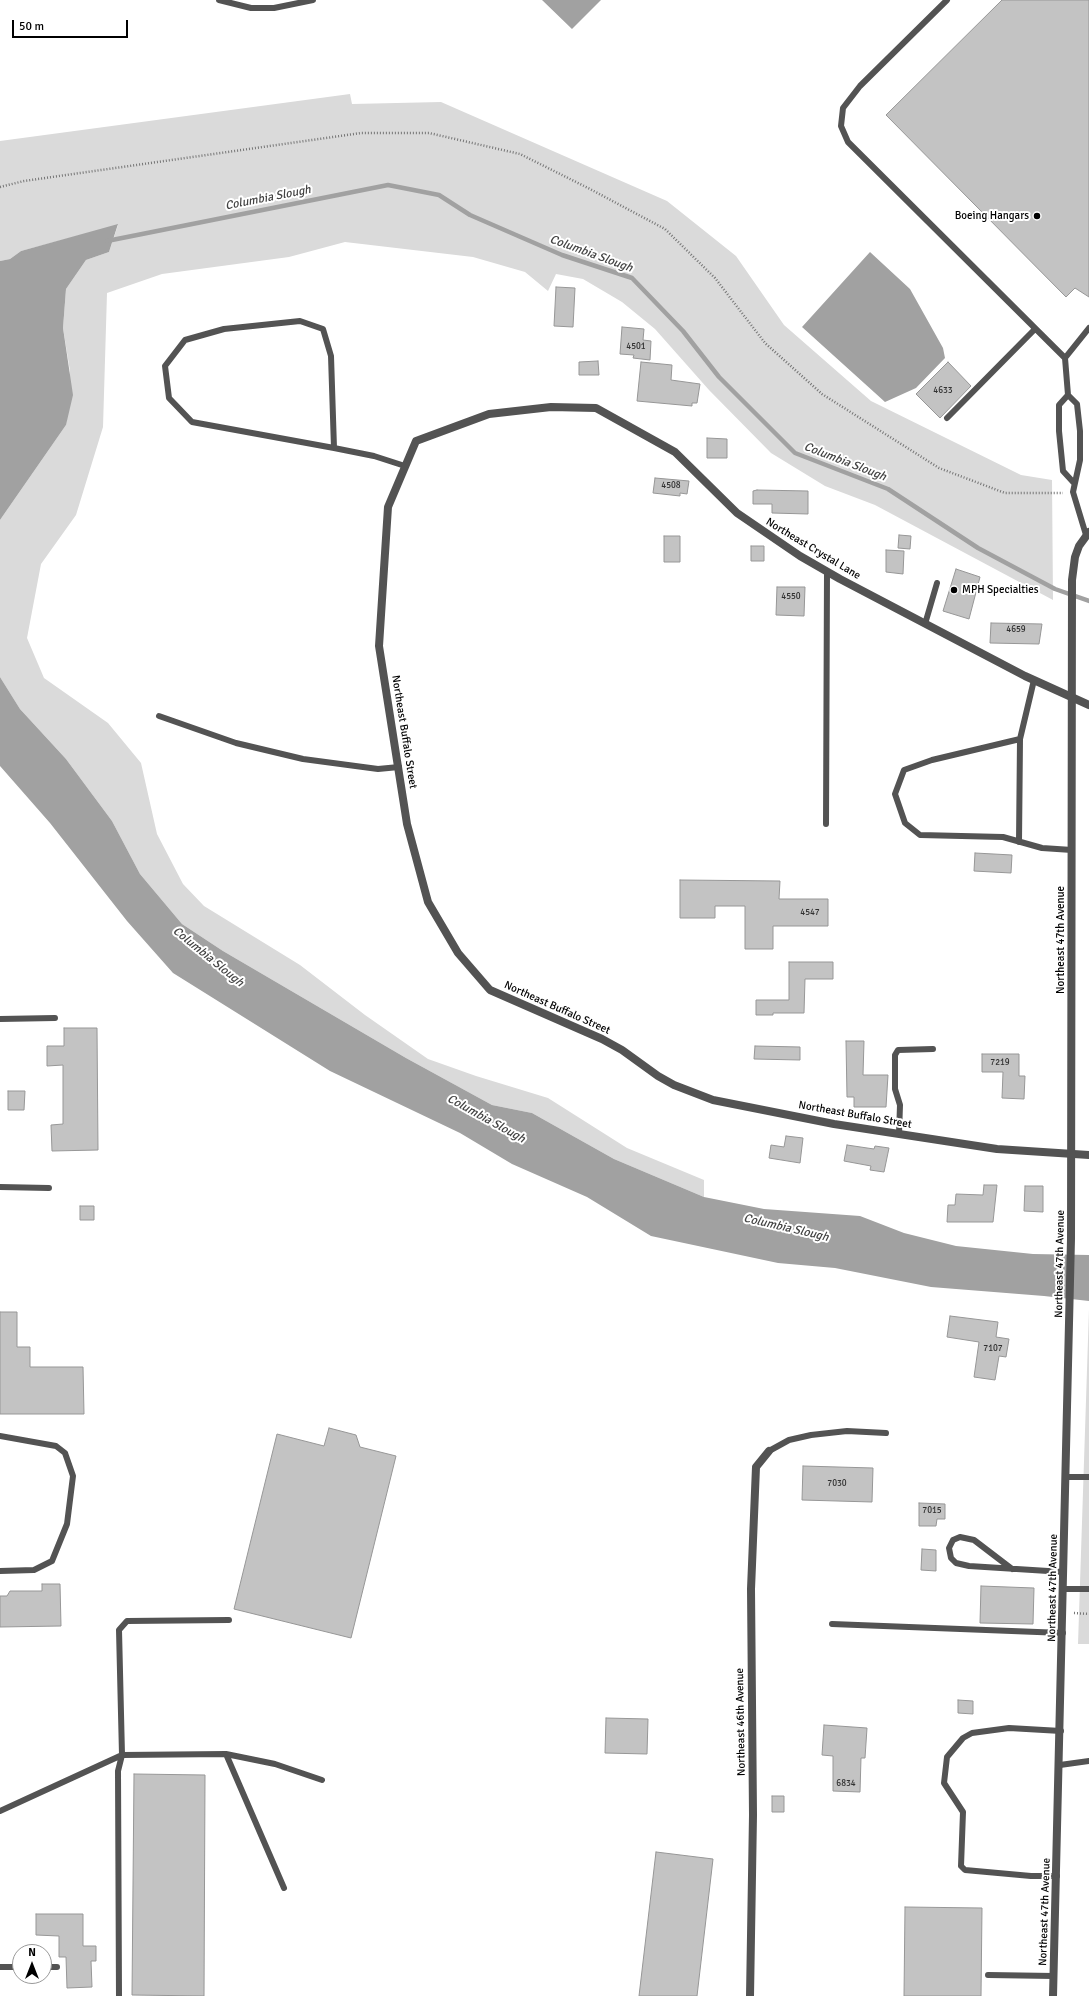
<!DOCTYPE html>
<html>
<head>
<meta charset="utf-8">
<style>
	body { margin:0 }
	#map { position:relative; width:1089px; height:1996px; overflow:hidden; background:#fff; font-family:Signika,sans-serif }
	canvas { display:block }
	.north { position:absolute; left:12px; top:1944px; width:40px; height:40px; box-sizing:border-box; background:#fff; border:1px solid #999; border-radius:50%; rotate:0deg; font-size:11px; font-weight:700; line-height:16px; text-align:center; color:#000 }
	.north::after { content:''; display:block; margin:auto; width:14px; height:18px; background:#000; clip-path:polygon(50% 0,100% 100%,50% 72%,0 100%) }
	.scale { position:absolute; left:12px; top:20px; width:116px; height:18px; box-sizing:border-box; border:2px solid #000; border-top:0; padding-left:5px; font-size:12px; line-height:14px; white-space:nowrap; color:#000; -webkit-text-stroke:3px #fff; paint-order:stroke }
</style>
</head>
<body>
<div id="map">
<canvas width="1089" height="1996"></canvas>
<div class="north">N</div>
<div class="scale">50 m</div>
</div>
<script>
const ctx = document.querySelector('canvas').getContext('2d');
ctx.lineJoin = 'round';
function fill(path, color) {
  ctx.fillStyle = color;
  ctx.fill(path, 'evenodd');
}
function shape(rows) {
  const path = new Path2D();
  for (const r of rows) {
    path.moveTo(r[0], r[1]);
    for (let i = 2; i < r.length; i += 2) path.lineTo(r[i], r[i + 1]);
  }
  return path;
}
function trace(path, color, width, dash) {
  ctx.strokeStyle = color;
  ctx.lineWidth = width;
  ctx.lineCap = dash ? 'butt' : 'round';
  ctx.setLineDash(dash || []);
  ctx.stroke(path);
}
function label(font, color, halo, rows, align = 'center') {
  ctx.font = font + ' Signika,sans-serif';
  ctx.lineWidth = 4;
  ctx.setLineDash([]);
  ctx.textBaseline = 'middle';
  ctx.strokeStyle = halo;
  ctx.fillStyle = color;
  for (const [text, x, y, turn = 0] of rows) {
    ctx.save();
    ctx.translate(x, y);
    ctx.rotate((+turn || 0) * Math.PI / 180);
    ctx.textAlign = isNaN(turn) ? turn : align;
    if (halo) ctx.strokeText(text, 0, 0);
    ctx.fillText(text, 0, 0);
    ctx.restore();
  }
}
fill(shape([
	[350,94,352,104,441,102,667,201,736,256,784,325,871,401,1021,475,1052,480,1053,600,875,505,825,486,771,453,709,390,655,329,622,302,583,279,556,274,548,291,525,272,473,257,345,242,289,257,162,274,107,293,103,427,76,515,41,564,27,638,44,678,108,723,141,763,157,834,183,884,204,906,300,965,365,1015,428,1059,476,1076,548,1098,627,1148,704,1180,704,1197,614,1159,532,1113,492,1105,406,1058,223,951,182,924,140,874,112,821,66,759,20,709,0,677,0,520,66,425,70,371,63,328,66,289,86,260,109,252,118,225,21,251,10,259,0,261,0,141],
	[1089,1309,1089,1644,1078,1644]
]), '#dadada');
fill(shape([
	[542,0,601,0,572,29],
	[118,224,109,252,86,260,66,289,63,328,73,395,66,425,0,520,0,261,10,259,21,251],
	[870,252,910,289,943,348,945,358,916,388,885,402,802,327],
	[0,677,20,709,66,759,112,821,140,874,182,924,223,951,406,1058,492,1105,532,1113,614,1159,704,1197,764,1209,860,1216,904,1233,956,1246,1033,1254,1089,1255,1089,1301,1044,1296,931,1287,835,1268,778,1263,651,1236,587,1197,512,1164,460,1133,330,1071,173,973,127,921,50,823,0,766]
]), '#a1a1a1');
trace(shape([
	[107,241,388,185,439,195,470,215,562,255,632,278,683,331,719,377,795,453,888,489,978,548,1055,589,1089,601]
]), '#a1a1a1', 4.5);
const building = shape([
	[1002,0,1089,0,1089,297,1075,288,1066,297,886,115,1002,0],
	[556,287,575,288,573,327,554,326,556,287],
	[622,327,644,329,643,340,651,341,650,360,633,358,634,355,620,354,622,327],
	[598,361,599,375,579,375,579,362,598,361],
	[641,362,672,365,671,380,700,384,697,403,692,403,692,406,637,401,641,362],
	[948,362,971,386,940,418,916,394,948,362],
	[707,438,727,439,727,458,707,458,707,438],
	[655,478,689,481,687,494,680,493,680,496,653,493,655,478],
	[757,490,808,491,808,514,772,513,772,504,753,504,753,491,757,490],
	[899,535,911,536,910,549,898,548,899,535],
	[664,536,680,536,680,562,664,562,664,536],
	[751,546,764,546,764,561,751,561,751,546],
	[886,550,904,551,903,574,886,572,886,550],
	[956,569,980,577,969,619,943,611,956,569],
	[777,587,805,587,804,616,776,615,777,587],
	[991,623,1042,624,1039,644,990,643,991,623],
	[975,853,1012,855,1011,873,974,871,975,853],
	[680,880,780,881,779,899,828,899,828,926,773,926,773,949,745,949,745,906,715,906,715,918,680,918,680,880],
	[789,962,833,962,833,979,805,979,804,1013,773,1013,773,1015,756,1015,756,1000,789,1000,789,962],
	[64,1028,97,1028,98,1150,52,1151,51,1125,63,1124,63,1065,47,1066,47,1046,64,1046,64,1028],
	[846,1041,864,1041,863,1075,888,1075,886,1107,854,1107,854,1097,847,1097,846,1041],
	[755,1046,800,1047,800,1060,754,1059,755,1046],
	[982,1054,1019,1054,1019,1076,1025,1076,1024,1099,1002,1098,1003,1072,982,1072,982,1054],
	[8,1091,25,1091,24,1110,8,1110,8,1091],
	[786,1136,803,1138,800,1163,769,1158,771,1145,784,1147,786,1136],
	[847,1145,874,1149,875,1146,889,1148,884,1172,870,1170,871,1166,844,1161,847,1145],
	[984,1185,997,1185,993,1222,947,1222,948,1205,955,1205,956,1194,983,1195,984,1185],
	[1025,1186,1043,1186,1043,1212,1024,1211,1025,1186],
	[80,1206,94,1206,94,1220,80,1220,80,1206],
	[0,1312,17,1312,17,1347,30,1347,30,1367,83,1367,84,1414,0,1414,0,1312],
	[950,1316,998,1322,996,1337,1009,1339,1006,1357,999,1356,995,1380,974,1377,979,1342,947,1337,950,1316],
	[329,1428,356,1435,360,1447,396,1456,351,1638,234,1609,277,1434,324,1446,329,1428],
	[803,1466,873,1468,872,1502,802,1500,803,1466],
	[919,1503,945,1504,945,1519,937,1519,936,1526,919,1526,919,1503],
	[922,1549,936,1550,936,1571,921,1570,922,1549],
	[42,1584,60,1584,61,1626,0,1627,0,1596,7,1596,10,1591,42,1591,42,1584],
	[981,1586,1034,1588,1033,1624,980,1623,981,1586],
	[958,1700,973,1701,973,1714,958,1713,958,1700],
	[606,1718,648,1719,647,1754,605,1753,606,1718],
	[824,1725,867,1728,865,1758,861,1758,860,1792,833,1791,833,1756,822,1755,824,1725],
	[134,1774,205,1775,204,1996,132,1995,134,1774],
	[772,1796,784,1796,784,1812,772,1812,772,1796],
	[656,1852,713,1859,697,1996,639,1996,656,1852],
	[905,1907,982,1908,981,1996,904,1996,905,1907],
	[36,1914,83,1914,83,1946,96,1946,96,1961,91,1961,92,1987,67,1988,66,1957,59,1957,59,1936,36,1935,36,1914]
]);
fill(building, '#c3c3c3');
trace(building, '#979797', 1);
trace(shape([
	[0,187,24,181,361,133,429,133,520,154,590,189,665,229,715,278,765,343,822,394,939,468,1005,493,1063,493],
	[1074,1613,1089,1614]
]), '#757575', 2.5, [1, 2]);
trace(shape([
	[219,0,251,8,274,8,313,0],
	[947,0,860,86,843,108,841,126,848,142,1065,358],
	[1068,395,1059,405,1059,431,1063,471,1074,483],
	[947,418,1035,329],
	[334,448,331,356,323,329,300,321,224,329,185,340,165,366,169,398,192,422,334,448,374,456,405,466],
	[1086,535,1073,492,1080,460,1080,431,1077,404,1068,395,1065,358,1089,328],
	[925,624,937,583],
	[159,716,236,743,303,759,378,769,399,767],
	[1020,739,932,760,904,770,895,794,905,823,920,835,1003,837,1042,848,1072,850],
	[826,824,827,572],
	[1019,842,1020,739,1034,680],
	[0,1019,55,1018],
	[899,1134,900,1105,895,1089,895,1055,898,1050,933,1049],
	[0,1187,49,1188],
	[0,1436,56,1446,65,1453,73,1476,67,1524,52,1561,34,1570,0,1571],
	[769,1451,789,1440,811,1435,847,1431,886,1433],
	[1067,1477,1089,1477],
	[1012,1569,974,1540,960,1537,953,1540,949,1548,951,1558,956,1563,969,1566,1064,1572],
	[1064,1589,1089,1589],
	[832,1624,1063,1633],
	[226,1754,284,1888],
	[1060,1765,1089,1761],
	[0,1811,122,1755,226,1754,275,1764,322,1780],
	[1057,1876,1031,1876,965,1870,961,1866,963,1812,944,1783,947,1757,963,1738,972,1733,1009,1728,1061,1731],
	[0,1967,20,1967],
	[44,1967,57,1967],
	[988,1975,1054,1976],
	[119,1996,118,1771,122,1755,119,1630,127,1621,229,1620]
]), '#535353', 6);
trace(shape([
	[1089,705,1025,676,840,579,800,556,737,513,675,452,596,408,551,407,489,414,416,441,388,507,379,646,407,824,428,902,458,953,490,990,602,1039,622,1050,658,1076,674,1085,713,1100,834,1124,997,1149,1089,1155],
	[750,1996,753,1815,751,1589,756,1467,769,1451]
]), '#535353', 8);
trace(shape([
	[1053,1996,1071,1239,1072,580,1075,557,1079,546,1089,532]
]), '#535353', 8);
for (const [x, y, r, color] of [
	[1037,216,4,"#000"],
	[954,590,4,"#000"]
]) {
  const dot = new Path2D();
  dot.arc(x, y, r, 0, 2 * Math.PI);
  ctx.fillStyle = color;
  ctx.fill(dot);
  trace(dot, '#fff', 1.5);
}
label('9px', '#313131', null, [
	["4501",636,347],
	["4633",943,391],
	["4508",671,486],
	["4550",791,597],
	["4659",1016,630],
	["4547",810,913],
	["7219",1000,1063],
	["7107",993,1349],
	["7030",837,1484],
	["7015",932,1511],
	["6834",846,1784]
]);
label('11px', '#000', '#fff', [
	["Boeing Hangars",1029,216],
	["MPH Specialties",962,590,"left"]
], 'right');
label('11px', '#000', '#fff', [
	["Northeast Crystal Lane",813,549,31],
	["Northeast Buffalo Street",404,732,81],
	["Northeast 47th Avenue",1061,940,-90],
	["Northeast Buffalo Street",557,1008,24],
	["Northeast Buffalo Street",855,1115,10],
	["Northeast 47th Avenue",1060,1264,-89],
	["Northeast 47th Avenue",1053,1588,-89],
	["Northeast 46th Avenue",741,1722,-91],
	["Northeast 47th Avenue",1045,1912,-88]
]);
label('italic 12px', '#424242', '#fff', [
	["Columbia Slough",268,198,-11],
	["Columbia Slough",591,254,20],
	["Columbia Slough",845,462,21],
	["Columbia Slough",208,957,39],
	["Columbia Slough",486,1119,29],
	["Columbia Slough",786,1228,13]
]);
</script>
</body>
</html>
